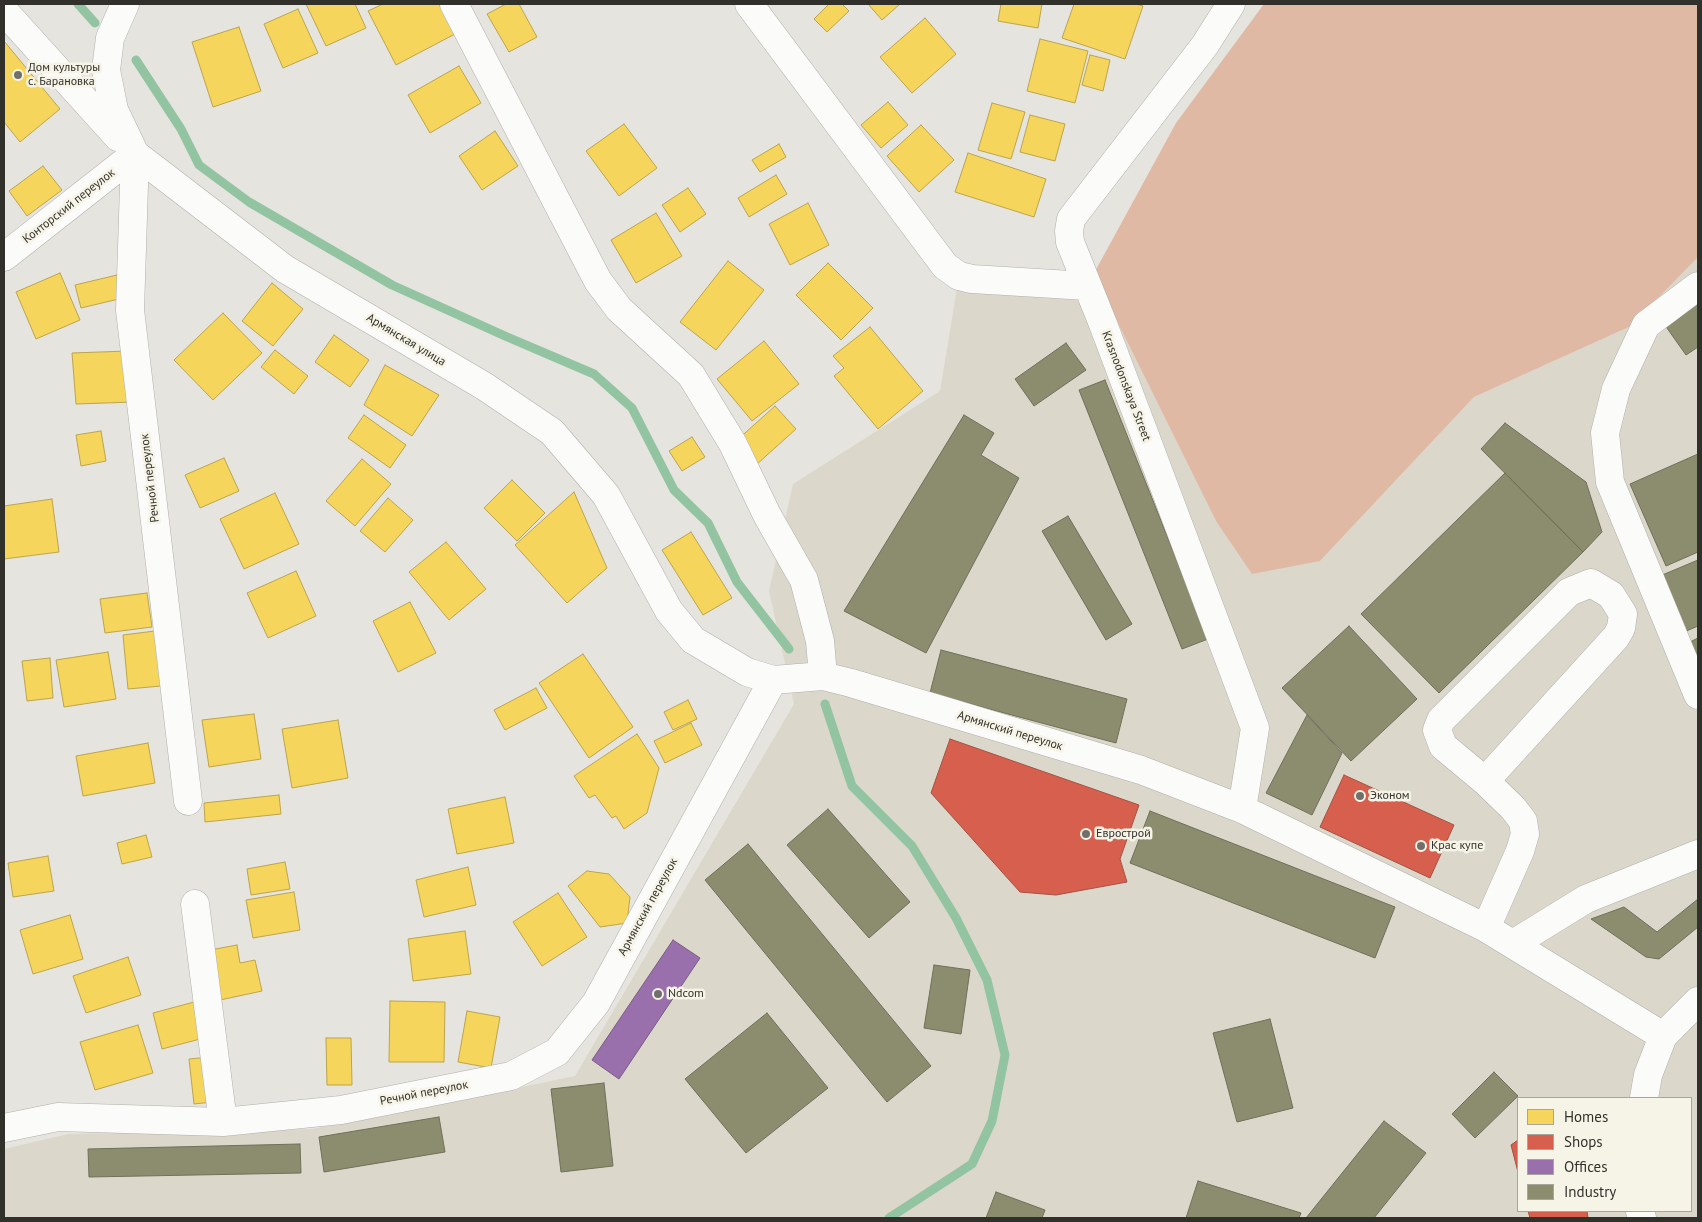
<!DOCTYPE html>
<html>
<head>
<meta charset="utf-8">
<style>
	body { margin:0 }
	#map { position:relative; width:1702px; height:1222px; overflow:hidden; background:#e6e4de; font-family:"PT Sans",sans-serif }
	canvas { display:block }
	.frame { position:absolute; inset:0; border:5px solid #31302b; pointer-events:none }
	.legend { position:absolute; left:1517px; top:1097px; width:175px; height:115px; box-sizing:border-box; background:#f6f4e7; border:1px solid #a7a69c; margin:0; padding:6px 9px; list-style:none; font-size:15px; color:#31302b }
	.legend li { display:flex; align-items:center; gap:10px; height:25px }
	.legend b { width:25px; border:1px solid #a7a69c }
</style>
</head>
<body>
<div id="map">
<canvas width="1702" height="1222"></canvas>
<div class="frame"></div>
<ul class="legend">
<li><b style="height:14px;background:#f6d55c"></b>Homes</li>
<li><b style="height:14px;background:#d6604d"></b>Shops</li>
<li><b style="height:14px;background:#9970ab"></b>Offices</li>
<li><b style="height:14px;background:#8c8c6e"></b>Industry</li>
</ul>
</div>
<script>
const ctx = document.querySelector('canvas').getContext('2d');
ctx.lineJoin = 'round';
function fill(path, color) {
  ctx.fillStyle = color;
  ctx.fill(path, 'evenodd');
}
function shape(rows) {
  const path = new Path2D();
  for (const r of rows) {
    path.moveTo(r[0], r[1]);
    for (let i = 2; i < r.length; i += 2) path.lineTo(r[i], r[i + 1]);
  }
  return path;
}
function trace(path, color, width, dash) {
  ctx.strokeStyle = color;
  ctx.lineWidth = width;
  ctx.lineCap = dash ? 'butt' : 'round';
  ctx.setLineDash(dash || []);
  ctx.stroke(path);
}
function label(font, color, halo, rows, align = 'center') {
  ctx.font = font + ' "PT Sans",sans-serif';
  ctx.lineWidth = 5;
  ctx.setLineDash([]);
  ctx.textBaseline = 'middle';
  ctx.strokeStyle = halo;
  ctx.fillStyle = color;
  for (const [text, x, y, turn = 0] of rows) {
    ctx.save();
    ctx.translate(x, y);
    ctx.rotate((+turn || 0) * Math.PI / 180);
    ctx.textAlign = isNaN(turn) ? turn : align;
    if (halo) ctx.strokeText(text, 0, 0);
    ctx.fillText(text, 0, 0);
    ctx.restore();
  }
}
fill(shape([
	[1698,257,1698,1218,4,1218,4,1149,68,1134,312,1129,488,1094,575,1076,794,704,769,591,793,484,940,391,959,276,1087,286,1112,311,1216,521,1320,561,1474,397,1631,326],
	[1518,1098,1691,1098,1691,1211,1518,1211]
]), '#dbd7ca');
fill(shape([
	[1264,4,1698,4,1698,257,1631,326,1474,397,1320,561,1252,574,1216,521,1112,311,1087,286,1176,123]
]), '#e0b9a5');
const homes = shape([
	[306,4,355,4,366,28,326,46,306,4],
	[383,4,439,4,455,34,396,65,368,11,383,4],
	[506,4,519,4,537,37,509,52,487,14,506,4],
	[829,4,842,4,849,11,827,32,814,19,829,4],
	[868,4,900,4,882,20,868,4],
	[1001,4,1042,4,1038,28,998,21,1001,4],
	[1074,4,1136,4,1143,6,1125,59,1062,38,1074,4],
	[298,9,318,53,283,68,264,24,298,9],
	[925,18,956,54,912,93,880,57,925,18],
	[239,27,261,91,213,107,192,42,239,27],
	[1040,39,1088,51,1075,103,1027,91,1040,39],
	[4,41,60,109,20,142,4,122,4,41],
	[1090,55,1110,60,1103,91,1082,85,1090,55],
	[459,66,481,103,430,133,408,95,459,66],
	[888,102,908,125,881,148,861,125,888,102],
	[992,103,1025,112,1011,159,978,150,992,103],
	[1030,115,1065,124,1055,161,1020,152,1030,115],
	[624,124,657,168,619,196,586,151,624,124],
	[921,125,954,160,919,192,887,156,921,125],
	[495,131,518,166,482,190,459,156,495,131],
	[779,144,786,157,760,172,752,160,779,144],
	[968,153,1046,179,1034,217,955,192,968,153],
	[43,166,62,190,27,216,9,191,43,166],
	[776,175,787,194,749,217,738,198,776,175],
	[688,188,706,214,680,232,662,205,688,188],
	[808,203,829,245,790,265,769,224,808,203],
	[656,213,682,256,636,283,611,240,656,213],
	[728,261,764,290,716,350,680,322,728,261],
	[828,263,873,308,841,340,796,295,828,263],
	[60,273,80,320,36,339,16,292,60,273],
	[117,275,123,298,81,308,75,285,117,275],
	[272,283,303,309,273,346,242,321,272,283],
	[223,313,262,353,213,400,174,360,223,313],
	[870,327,923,391,878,429,834,376,844,368,833,356,870,327],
	[334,335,369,360,350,387,315,362,334,335],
	[764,341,799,384,752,421,717,379,764,341],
	[275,350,308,376,294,394,261,367,275,350],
	[128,351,134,402,76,404,72,353,128,351],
	[385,365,439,395,412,436,364,405,385,365],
	[775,406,796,429,756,465,735,442,775,406],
	[364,415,406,445,390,468,348,438,364,415],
	[101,431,106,461,81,466,76,435,101,431],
	[692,437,705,457,682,471,669,451,692,437],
	[224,458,239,491,200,508,185,475,224,458],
	[362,459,391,484,355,526,326,501,362,459],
	[512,480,545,513,517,541,484,508,512,480],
	[574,492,607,568,567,603,515,545,574,492],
	[275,493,299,544,244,569,220,519,275,493],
	[388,498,413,520,385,552,360,531,388,498],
	[52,499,59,552,4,559,4,506,52,499],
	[691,532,732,598,703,615,662,550,691,532],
	[446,542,486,589,449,620,409,572,446,542],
	[296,571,316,616,268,638,247,593,296,571],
	[147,593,152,627,105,633,100,599,147,593],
	[410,602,436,653,398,672,373,621,410,602],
	[155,631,161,686,128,689,123,635,155,631],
	[108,652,116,699,64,707,56,660,108,652],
	[583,654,633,727,589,758,539,683,583,654],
	[50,658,53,698,27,701,22,661,50,658],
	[536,688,547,708,505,730,494,710,536,688],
	[688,700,697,719,673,730,664,712,688,700],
	[254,714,261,759,209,767,202,720,254,714],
	[338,720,348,778,292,788,282,729,338,720],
	[691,723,702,745,665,763,654,741,691,723],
	[637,734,659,768,647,813,624,829,616,816,612,818,595,795,589,798,574,776,637,734],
	[148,743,155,783,83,796,76,756,148,743],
	[279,795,281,814,205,822,204,803,279,795],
	[505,797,514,843,457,854,448,809,505,797],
	[146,835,152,857,122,864,117,843,146,835],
	[48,856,54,891,13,897,8,863,48,856],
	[285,862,290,889,251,895,247,869,285,862],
	[468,867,476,905,424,917,416,880,468,867],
	[587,871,609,874,630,897,627,923,600,927,568,886,587,871],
	[294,892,300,930,253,938,246,900,294,892],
	[558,893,587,937,542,966,513,922,558,893],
	[70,915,83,959,33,974,20,930,70,915],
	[465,931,471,974,413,981,408,939,465,931],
	[237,945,240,963,255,960,262,991,220,1000,210,950,237,945],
	[128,957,141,995,86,1013,73,976,128,957],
	[390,1001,445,1002,444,1062,389,1062,390,1001],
	[194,1002,204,1038,162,1049,153,1013,194,1002],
	[467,1011,500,1017,491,1068,458,1062,467,1011],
	[138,1025,153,1073,95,1090,80,1042,138,1025],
	[326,1038,351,1038,352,1085,327,1085,326,1038],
	[209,1057,213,1102,194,1104,189,1059,209,1057]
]);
fill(homes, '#f6d55c');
trace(homes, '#bba44d', 1);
const shops = shape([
	[950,739,1139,805,1120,859,1127,882,1056,895,1020,892,931,793,950,739],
	[1344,775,1454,825,1430,878,1320,827,1344,775],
	[1518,1140,1518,1172,1511,1145,1518,1140],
	[1528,1211,1587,1211,1588,1218,1530,1218,1528,1211]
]);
fill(shops, '#d6604d');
trace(shops, '#a45243', 1);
const offices = shape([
	[673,940,700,958,619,1079,592,1060,673,940]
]);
fill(offices, '#9970ab');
trace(offices, '#7a5d85', 1);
const industry = shape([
	[1698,296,1698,347,1686,355,1662,321,1698,296],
	[1066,343,1086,370,1034,406,1015,379,1066,343],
	[1105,380,1208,639,1182,649,1079,390,1105,380],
	[964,415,994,433,981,455,1019,478,926,653,844,611,964,415],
	[1505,423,1586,482,1602,532,1583,552,1481,449,1505,423],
	[1698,454,1698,552,1666,566,1630,484,1698,454],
	[1505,473,1583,552,1439,693,1361,614,1505,473],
	[1068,516,1132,624,1106,640,1042,531,1068,516],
	[1698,560,1698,626,1684,632,1660,576,1698,560],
	[1349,626,1417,699,1351,761,1282,688,1349,626],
	[1698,638,1698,670,1686,644,1698,638],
	[941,650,1127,699,1116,743,930,693,941,650],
	[1307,715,1342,753,1312,815,1266,793,1307,715],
	[828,809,910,902,869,938,787,845,828,809],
	[1150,811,1395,907,1375,958,1130,863,1150,811],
	[748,844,931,1066,887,1102,705,880,748,844],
	[1698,899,1698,927,1659,959,1646,957,1591,919,1624,907,1657,932,1698,899],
	[934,965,970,970,961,1034,924,1028,934,965],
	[767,1013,828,1088,746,1153,685,1079,767,1013],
	[1270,1019,1293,1108,1237,1122,1213,1033,1270,1019],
	[1494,1072,1518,1096,1475,1138,1452,1114,1494,1072],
	[604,1083,613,1166,561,1172,551,1089,604,1083],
	[439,1117,445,1152,324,1172,319,1137,439,1117],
	[1384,1121,1426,1153,1374,1218,1306,1218,1384,1121],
	[300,1144,301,1173,89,1177,88,1149,300,1144],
	[1198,1181,1301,1213,1299,1218,1186,1218,1198,1181],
	[996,1192,1045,1210,1042,1218,986,1218,996,1192]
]);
fill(industry, '#8c8c6e');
trace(industry, '#71705a', 1);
trace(shape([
	[78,4,95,23],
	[136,60,181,129,199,165,249,202,392,285,505,336,594,374,632,408,674,490,708,523,737,582,789,649],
	[825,704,852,786,912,846,956,918,987,980,1005,1055,992,1121,972,1164,889,1218]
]), '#93c4a2', 9);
const minor = shape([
	[125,4,110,38,106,70,114,110,135,154,285,269,484,386,552,432,606,495,669,611,693,640,747,672,773,680,823,676,851,683,1141,770,1242,809,1486,928,1663,1036],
	[454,4,598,281,619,309,691,375,733,444,767,515,804,580,820,641,823,676],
	[749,4,945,266,959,276,972,279,1087,286],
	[1231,4,1205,45,1071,219,1069,231,1070,242,1103,324,1255,728,1242,809],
	[4,11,118,137],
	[135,154,130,310,188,801],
	[4,257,135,154],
	[1698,286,1646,325,1616,389,1605,433,1610,482,1698,695],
	[1485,781,1616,637,1621,628,1623,614,1611,595,1591,583,1569,592,1441,720,1437,730,1443,746,1485,781,1513,808,1523,821,1525,834,1520,851,1486,928],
	[195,904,223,1122],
	[1513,944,1586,899,1698,854],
	[1644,1098,1648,1075,1663,1036,1698,1001],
	[4,1128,58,1117,223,1122,341,1110,511,1076,557,1052,596,1003,773,680],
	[1640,1211,1642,1218]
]);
trace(minor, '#b0afaa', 29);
trace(minor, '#fbfbfa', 28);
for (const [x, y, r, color] of [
	[18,75,5,"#706f6a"],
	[1360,796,5,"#706f6a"],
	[1086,834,5,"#706f6a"],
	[1421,846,5,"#706f6a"],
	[658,994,5,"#706f6a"]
]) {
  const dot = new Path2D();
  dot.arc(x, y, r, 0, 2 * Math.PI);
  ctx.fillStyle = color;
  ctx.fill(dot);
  trace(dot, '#f6f4e7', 2);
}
label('12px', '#31302b', '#f6f4e7', [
	["Дом культуры",28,68],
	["с. Барановка",28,82],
	["Эконом",1370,796],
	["Еврострой",1096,834],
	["Крас купе",1431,846],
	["Ndcom",668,994]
], 'left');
label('12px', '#31302b', '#f6f4e7', [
	["Конторский переулок",69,206,-38],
	["Армянская улица",406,340,31],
	["Krasnodonskaya Street",1126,386,69],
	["Речной переулок",150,478,-97],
	["Армянский переулок",1010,731,17],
	["Армянский переулок",648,907,-61],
	["Речной переулок",424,1093,-11]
]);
</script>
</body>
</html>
